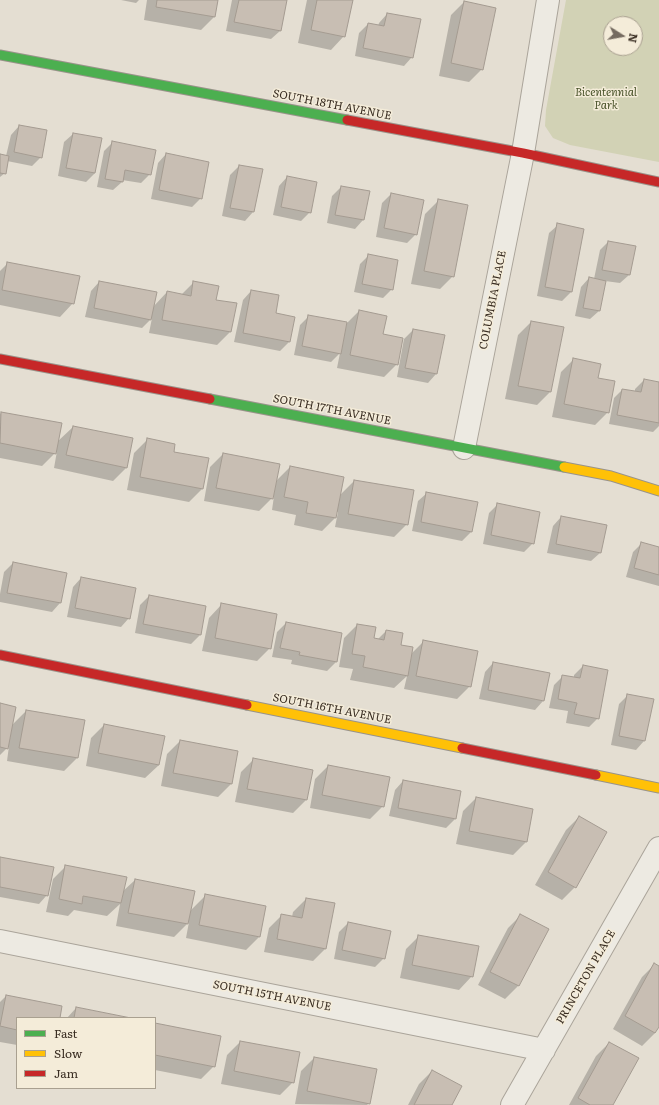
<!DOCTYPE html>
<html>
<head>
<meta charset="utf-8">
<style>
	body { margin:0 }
	#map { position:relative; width:659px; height:1105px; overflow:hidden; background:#e4ded2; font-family:Literata,serif }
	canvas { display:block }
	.legend { position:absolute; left:16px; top:1017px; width:140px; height:72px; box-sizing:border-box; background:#f4ecd9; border:1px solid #a9a090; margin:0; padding:5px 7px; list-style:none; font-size:12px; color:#392d22 }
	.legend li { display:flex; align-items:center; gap:8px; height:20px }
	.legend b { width:20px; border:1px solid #a9a090 }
	.north { position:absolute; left:603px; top:16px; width:40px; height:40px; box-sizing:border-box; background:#f4ecd9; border:1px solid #a9a090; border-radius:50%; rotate:101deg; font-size:11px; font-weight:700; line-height:16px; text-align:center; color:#392d22 }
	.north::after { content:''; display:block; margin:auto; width:14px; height:18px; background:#756b60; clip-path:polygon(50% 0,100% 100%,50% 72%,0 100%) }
</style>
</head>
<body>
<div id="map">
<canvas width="659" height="1105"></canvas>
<ul class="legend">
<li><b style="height:5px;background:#4caf50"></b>Fast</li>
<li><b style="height:5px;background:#ffc107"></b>Slow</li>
<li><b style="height:5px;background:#c62828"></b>Jam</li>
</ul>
<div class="north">N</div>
</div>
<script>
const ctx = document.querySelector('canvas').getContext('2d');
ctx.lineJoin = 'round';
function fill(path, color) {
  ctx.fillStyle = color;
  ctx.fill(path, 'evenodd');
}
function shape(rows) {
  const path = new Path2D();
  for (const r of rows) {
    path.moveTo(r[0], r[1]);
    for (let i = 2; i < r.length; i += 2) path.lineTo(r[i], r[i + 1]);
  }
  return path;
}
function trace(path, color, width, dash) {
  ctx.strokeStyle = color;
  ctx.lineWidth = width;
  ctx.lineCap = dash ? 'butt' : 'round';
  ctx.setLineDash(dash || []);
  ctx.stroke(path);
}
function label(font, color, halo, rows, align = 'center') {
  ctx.font = font + ' Literata,serif';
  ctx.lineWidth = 3;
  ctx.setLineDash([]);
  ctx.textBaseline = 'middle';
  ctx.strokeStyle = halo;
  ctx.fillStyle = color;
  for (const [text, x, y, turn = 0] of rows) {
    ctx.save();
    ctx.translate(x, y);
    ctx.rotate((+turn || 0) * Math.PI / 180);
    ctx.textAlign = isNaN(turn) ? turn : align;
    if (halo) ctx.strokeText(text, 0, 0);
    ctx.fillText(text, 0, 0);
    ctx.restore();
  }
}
fill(shape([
	[566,0,659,0,659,162,570,145,553,138,545,126,546,110],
	[611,24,635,24,635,48,611,48]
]), '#d2d2b5');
fill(shape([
	[121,0,139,0,136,3],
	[147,0,216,0,214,17,201,30,144,20],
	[232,0,286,0,280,31,271,39,226,31],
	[307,0,352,0,344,36,331,50,298,43],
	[464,2,482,69,469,82,439,76,451,15],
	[387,14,412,57,404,66,355,56,359,33,368,24,378,26,379,23],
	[19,126,41,157,32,166,7,161,5,173,0,177,0,155,6,156,11,135],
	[73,134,101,139,95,173,86,182,58,176,64,142],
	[113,142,150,174,141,183,122,180,122,182,113,190,97,187,104,151],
	[166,154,201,198,192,207,151,199,158,163],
	[239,166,253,212,245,221,222,216,230,175],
	[287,177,310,212,301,221,273,215,279,186],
	[341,187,363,220,355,229,327,223,332,196],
	[391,194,416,234,407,243,376,237,382,203],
	[438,201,453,276,440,289,411,284,425,214],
	[558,225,583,229,571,292,562,301,537,296,549,233],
	[608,242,629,275,620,283,605,281,599,311,590,319,575,316,581,287,589,278,594,279,600,250],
	[369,255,392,289,383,298,354,292,360,264],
	[8,263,73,303,60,317,0,305,0,271],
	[99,282,153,307,167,292,181,295,194,282,215,301,230,332,217,345,149,333,152,318,142,328,85,317,91,291],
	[251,291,275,314,294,318,289,342,280,351,234,342,243,300],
	[359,311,382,335,397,364,384,377,337,368,340,353,331,362,294,355,300,325,309,316,347,323],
	[531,322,562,328,550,392,537,405,505,399,518,335],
	[413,330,436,374,428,383,397,377,404,339],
	[574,359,597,379,608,412,595,425,552,417,561,372],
	[644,380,659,383,659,426,653,432,609,424,614,398,622,390,635,392,635,389],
	[1,413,57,442,73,427,126,468,113,481,54,468,57,451,42,466,0,458,0,414],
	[147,440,172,452,202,489,189,502,127,490,134,453],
	[223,454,275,482,290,467,339,496,354,481,407,524,394,537,335,527,338,512,336,512,335,518,322,531,294,525,296,515,272,510,274,496,259,511,204,501,210,467],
	[427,493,471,532,462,541,412,531,418,501],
	[498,504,533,543,524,552,483,544,489,513],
	[561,517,600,553,591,561,547,553,553,526],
	[642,543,659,548,659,586,626,577,633,552],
	[13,563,66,574,60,603,52,612,0,602,0,594,4,572],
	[81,578,129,618,121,627,67,617,73,587],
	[149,596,200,635,191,644,135,633,140,605],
	[222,604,270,648,257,661,202,651,209,618],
	[286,623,341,634,336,662,327,671,291,664,292,660,272,657,277,632],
	[357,625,373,639,377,640,386,631,400,646,411,654,424,641,470,686,457,699,404,689,407,676,394,688,350,680,353,669,339,667,344,638],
	[493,663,543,701,535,710,479,699,485,672],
	[583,666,598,718,589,727,566,723,568,711,549,708,554,685,563,676,574,678,574,675],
	[628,695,652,700,644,741,636,750,611,745,619,704],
	[0,704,12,725,26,711,83,720,77,758,64,771,7,761,9,746,0,755],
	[104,725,159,765,145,778,86,766,91,738],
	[180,741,237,752,231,784,218,797,161,786,167,754],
	[254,759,312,771,306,800,293,813,235,802,241,772],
	[328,766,383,806,370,819,310,808,315,779],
	[403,781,455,819,446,828,389,816,395,790],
	[476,798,532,809,526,842,513,855,456,844,463,811],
	[579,817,575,887,562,900,535,885,566,830],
	[0,858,47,895,39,904,0,897],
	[66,866,122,892,135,880,190,911,205,896,259,937,246,950,186,938,189,922,174,937,116,926,120,904,107,916,74,910,68,916,46,912,53,879],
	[306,899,326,948,313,961,264,952,269,928,282,915,292,917,293,912],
	[521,915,548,929,518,986,505,999,478,985,508,928],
	[348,923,384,958,375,967,334,959,339,932],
	[419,936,472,976,459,990,400,978,406,949],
	[655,964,659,967,659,1025,655,1033,642,1046,613,1029,642,977],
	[6,996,59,1018,17,1018,17,1045,0,1042,0,1002],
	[76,1008,126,1018,67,1018],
	[155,1025,214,1066,201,1079,155,1070],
	[240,1042,293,1082,280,1095,221,1084,227,1055],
	[609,1043,612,1105,569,1105,596,1056],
	[314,1058,369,1103,367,1105,295,1104,301,1071],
	[432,1071,451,1105,408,1105,419,1084]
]), '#0003');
const building = shape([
	[157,0,218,0,215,17,156,7,157,0],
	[239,0,287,0,281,31,234,22,239,0],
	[317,0,353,0,345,37,311,30,317,0],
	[464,1,496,8,483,70,451,63,464,1],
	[387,13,421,19,413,58,363,48,368,23,384,26,387,13],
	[19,125,47,130,42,158,14,152,19,125],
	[73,133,102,138,95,173,66,168,73,133],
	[112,141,156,150,151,175,125,170,123,182,105,179,112,141],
	[166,153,209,162,202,199,159,190,166,153],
	[0,154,9,156,6,174,0,173,0,154],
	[239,165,263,169,254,212,230,208,239,165],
	[287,176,317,182,311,213,281,207,287,176],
	[341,186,370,191,364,220,335,215,341,186],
	[391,193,424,200,417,235,384,228,391,193],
	[438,199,468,205,454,277,424,271,438,199],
	[557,223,584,229,572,292,545,287,557,223],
	[608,241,636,246,630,275,602,270,608,241],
	[368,254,398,260,393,290,362,284,368,254],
	[7,262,80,276,74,304,2,290,7,262],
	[589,277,606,281,600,311,583,308,589,277],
	[99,281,157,292,151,320,94,308,99,281],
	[193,281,219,286,216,300,237,303,231,332,162,320,167,291,191,296,193,281],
	[251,290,279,295,276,313,295,317,290,342,243,333,251,290],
	[359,310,387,316,383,334,403,338,398,365,350,355,359,310],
	[308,315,347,322,341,354,302,346,308,315],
	[531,321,564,327,551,392,518,386,531,321],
	[413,329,445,335,437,374,405,368,413,329],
	[573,358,601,364,598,378,615,381,609,413,564,404,573,358],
	[644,379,659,382,659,423,617,415,622,389,641,392,644,379],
	[1,412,62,423,56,454,0,443,1,412],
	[73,426,133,438,127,468,66,455,73,426],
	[147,438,175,444,174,452,209,458,203,489,140,477,147,438],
	[223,453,280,464,273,499,216,488,223,453],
	[290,466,344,477,336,518,306,513,308,502,284,497,290,466],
	[354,480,414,490,408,525,348,514,354,480],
	[426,492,478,502,472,532,421,522,426,492],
	[497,503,540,512,534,544,491,535,497,503],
	[561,516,607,525,601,553,556,544,561,516],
	[641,542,659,547,659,575,634,568,641,542],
	[13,562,67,573,61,603,7,593,13,562],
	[81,577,136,588,130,619,75,608,81,577],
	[149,595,206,606,201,635,143,624,149,595],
	[221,603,277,614,271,649,215,638,221,603],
	[286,622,342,633,337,662,299,655,300,652,280,648,286,622],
	[357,624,376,627,374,638,384,640,386,630,403,633,401,645,413,647,408,676,363,667,365,656,352,654,357,624],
	[423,640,478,651,471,687,416,676,423,640],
	[493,662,550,673,544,701,488,690,493,662],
	[583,665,608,670,599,719,574,714,577,703,558,699,562,675,580,678,583,665],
	[627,694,654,699,645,741,619,736,627,694],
	[0,703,16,707,8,749,0,747,0,703],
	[26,710,85,720,78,758,19,748,26,710],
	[104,724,165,736,159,765,98,753,104,724],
	[180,740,238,751,232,784,173,773,180,740],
	[253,758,313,770,307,800,247,789,253,758],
	[328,765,390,777,384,807,322,795,328,765],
	[403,780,461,791,456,819,398,808,403,780],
	[476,797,533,809,527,842,469,831,476,797],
	[579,816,607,832,576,888,548,872,579,816],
	[0,857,54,867,48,896,0,887,0,857],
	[65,865,127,877,121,903,83,896,82,904,59,899,65,865],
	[135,879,195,891,188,924,128,913,135,879],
	[205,894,266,906,260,937,199,925,205,894],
	[306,898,335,903,326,949,277,939,281,914,302,918,306,898],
	[520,914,549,929,519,986,490,972,520,914],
	[348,922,391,931,385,959,342,950,348,922],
	[418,935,479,946,473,977,412,965,418,935],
	[654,963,659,966,659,1027,655,1033,625,1016,654,963],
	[6,995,62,1006,60,1018,17,1018,17,1030,0,1026,6,995],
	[76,1007,131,1018,74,1018,76,1007],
	[155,1023,221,1036,215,1067,155,1055,155,1023],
	[240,1041,300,1052,294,1083,234,1071,240,1041],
	[609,1042,639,1058,613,1105,590,1105,578,1098,609,1042],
	[314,1057,377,1069,370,1104,307,1091,314,1057],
	[432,1070,462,1086,452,1105,414,1105,432,1070]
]);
fill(building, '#c8beb3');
trace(building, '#a49b91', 1);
const street = shape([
	[464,448,523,153,548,0],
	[0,941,544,1050],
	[512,1105,659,848]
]);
const fast = shape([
	[0,55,347,120],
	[210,399,564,467]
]);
const slow = shape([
	[564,467,611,476,659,491],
	[247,705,462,748],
	[596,775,659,788]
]);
const jam = shape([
	[347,120,523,153,659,182],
	[0,359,210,399],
	[0,655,247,705],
	[462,748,596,775]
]);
trace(street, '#aaa49a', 24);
trace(fast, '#99938a', 11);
trace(slow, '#99938a', 11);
trace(jam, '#99938a', 11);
trace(street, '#edeae2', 22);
trace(fast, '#4caf50', 9);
trace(slow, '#ffc107', 9);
trace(jam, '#c62828', 9);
label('italic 11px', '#49532a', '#f4ecd9', [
	["Bicentennial",606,93],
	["Park",606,106]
]);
label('11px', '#392d22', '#f4ecd9', [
	["SOUTH 18TH AVENUE",332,105,11],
	["COLUMBIA PLACE",493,300,-79],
	["SOUTH 17TH AVENUE",332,410,11],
	["SOUTH 16TH AVENUE",332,709,11],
	["PRINCETON PLACE",586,977,-60],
	["SOUTH 15TH AVENUE",272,996,11]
]);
</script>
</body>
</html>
